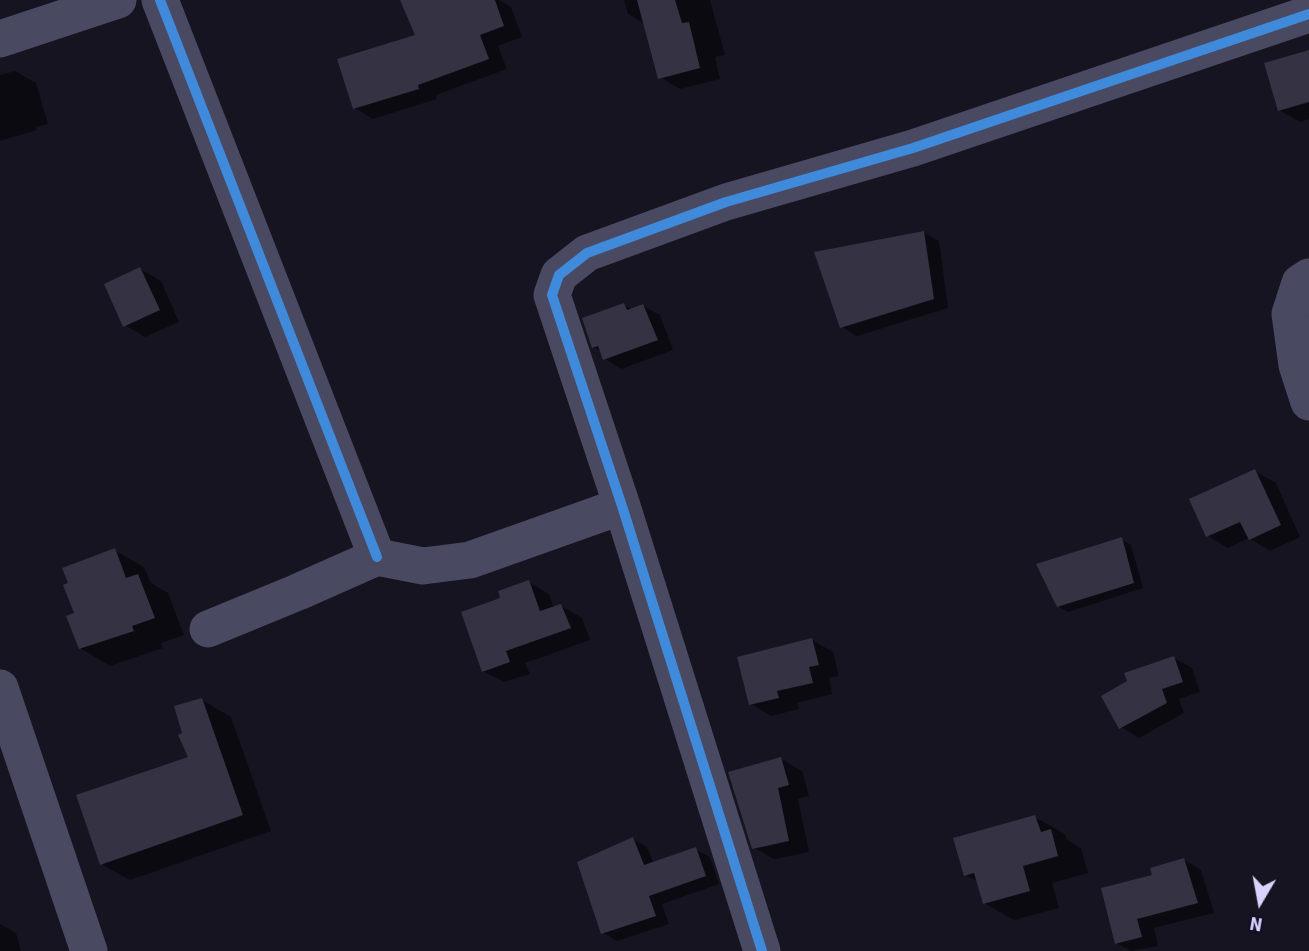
<!DOCTYPE html>
<html>
<head>
<meta charset="utf-8">
<style>
	body { margin:0 }
	#map { position:relative; width:1309px; height:951px; overflow:hidden; background:#161421; font-family:"Source Sans 3",sans-serif }
	canvas { display:block }
	.north { position:absolute; left:1225px; top:867px; width:70px; height:70px; -webkit-text-stroke:5px #130f26; paint-order:stroke; rotate:190deg; font-size:19px; font-weight:700; line-height:28px; text-align:center; color:#d9d4ff }
	.north::after { content:''; display:block; margin:auto; width:24px; height:32px; background:#d9d4ff; clip-path:polygon(50% 0,100% 100%,50% 72%,0 100%) }
</style>
</head>
<body>
<div id="map">
<canvas width="1309" height="951"></canvas>
<div class="north">N</div>
</div>
<script>
const ctx = document.querySelector('canvas').getContext('2d');
ctx.lineJoin = 'round';
function fill(path, color) {
  ctx.fillStyle = color;
  ctx.fill(path, 'evenodd');
}
function shape(rows) {
  const path = new Path2D();
  for (const r of rows) {
    path.moveTo(r[0], r[1]);
    for (let i = 2; i < r.length; i += 2) path.lineTo(r[i], r[i + 1]);
  }
  return path;
}
function trace(path, color, width, dash) {
  ctx.strokeStyle = color;
  ctx.lineWidth = width;
  ctx.lineCap = dash ? 'butt' : 'round';
  ctx.setLineDash(dash || []);
  ctx.stroke(path);
}
fill(shape([
	[402,0,499,0,511,7,522,37,498,46,507,69,436,95,437,99,373,119,355,108,418,36],
	[624,0,710,0,725,55,715,57,720,79,680,89,660,77,646,24,628,14],
	[1309,52,1309,119,1300,122,1279,110],
	[15,71,36,83,48,124,36,127,37,130,0,141,0,75],
	[923,232,939,241,948,308,857,336,842,327],
	[140,269,161,281,179,322,145,337,125,325],
	[624,305,633,310,643,306,660,315,673,350,621,369,605,359,602,352,593,347],
	[1255,471,1276,483,1300,537,1270,551,1249,538,1228,548,1208,536],
	[1121,539,1131,545,1143,588,1068,612,1058,606],
	[114,550,144,567,151,583,168,593,184,635,161,643,163,648,110,666,80,648,76,614],
	[529,582,549,594,554,608,561,606,582,618,590,640,525,663,530,674,504,682,483,671],
	[812,640,833,652,839,676,829,678,832,694,797,703,799,709,771,716,751,704],
	[1174,658,1192,668,1200,692,1179,699,1184,713,1139,738,1121,727],
	[202,700,231,717,271,831,130,880,101,864,190,758,184,734],
	[781,759,802,771,809,796,798,799,809,852,774,859,753,847],
	[1035,817,1065,834,1067,840,1081,848,1088,873,1052,883,1059,908,1014,920,984,903,979,882,965,875],
	[633,839,647,847,654,864,695,849,710,857,719,884,662,904,669,924,617,941,603,933],
	[1184,860,1201,870,1214,913,1154,928,1158,946,1131,951,1116,943,1155,876],
	[0,924,16,933,21,951,0,951]
]), '#0007');
fill(shape([
	[400,0,495,0,504,26,480,35,489,59,418,85,419,89,353,109,337,59,415,35],
	[637,0,675,0,682,23,689,22,700,68,658,79],
	[1309,50,1309,102,1278,111,1264,63],
	[924,231,934,299,840,328,814,252],
	[140,267,160,310,123,327,104,284],
	[624,303,627,310,643,304,658,340,603,360,598,346,592,348,582,318],
	[1255,469,1281,525,1249,540,1240,522,1206,537,1189,499],
	[1122,537,1134,583,1057,607,1036,564],
	[115,548,126,578,138,574,155,618,132,626,134,631,79,649,66,616,74,613,63,585,68,583,62,568],
	[529,580,540,611,561,604,571,628,506,651,510,662,482,672,461,612,500,598,498,591],
	[812,638,819,665,809,667,813,683,777,691,779,698,749,705,737,657],
	[1174,656,1183,682,1162,689,1167,703,1119,729,1101,696,1127,681,1124,673],
	[202,698,243,815,100,865,76,795,188,757,178,735,182,733,174,706],
	[781,757,789,785,778,788,789,841,752,849,728,772],
	[1035,815,1041,832,1051,829,1058,856,1023,866,1030,891,983,904,974,873,964,876,953,838],
	[633,837,644,865,696,847,706,876,649,896,656,916,601,934,577,862],
	[1184,858,1198,903,1137,919,1142,937,1115,944,1101,888,1152,875,1150,868]
]), '#343243');
trace(shape([
	[160,0,377,557],
	[0,39,118,0],
	[1309,277,1300,283,1290,314,1297,365,1309,402],
	[208,629,298,592,377,557,423,566,470,560,622,506],
	[0,688,89,951],
	[762,951,622,506,552,295,559,275,587,253,726,202,913,148,1309,14]
]), '#4a4962', 37);
trace(shape([
	[160,0,377,557],
	[762,951,622,506,552,295,559,275,587,253,726,202,913,148,1309,14]
]), '#408adc', 10);
</script>
</body>
</html>
